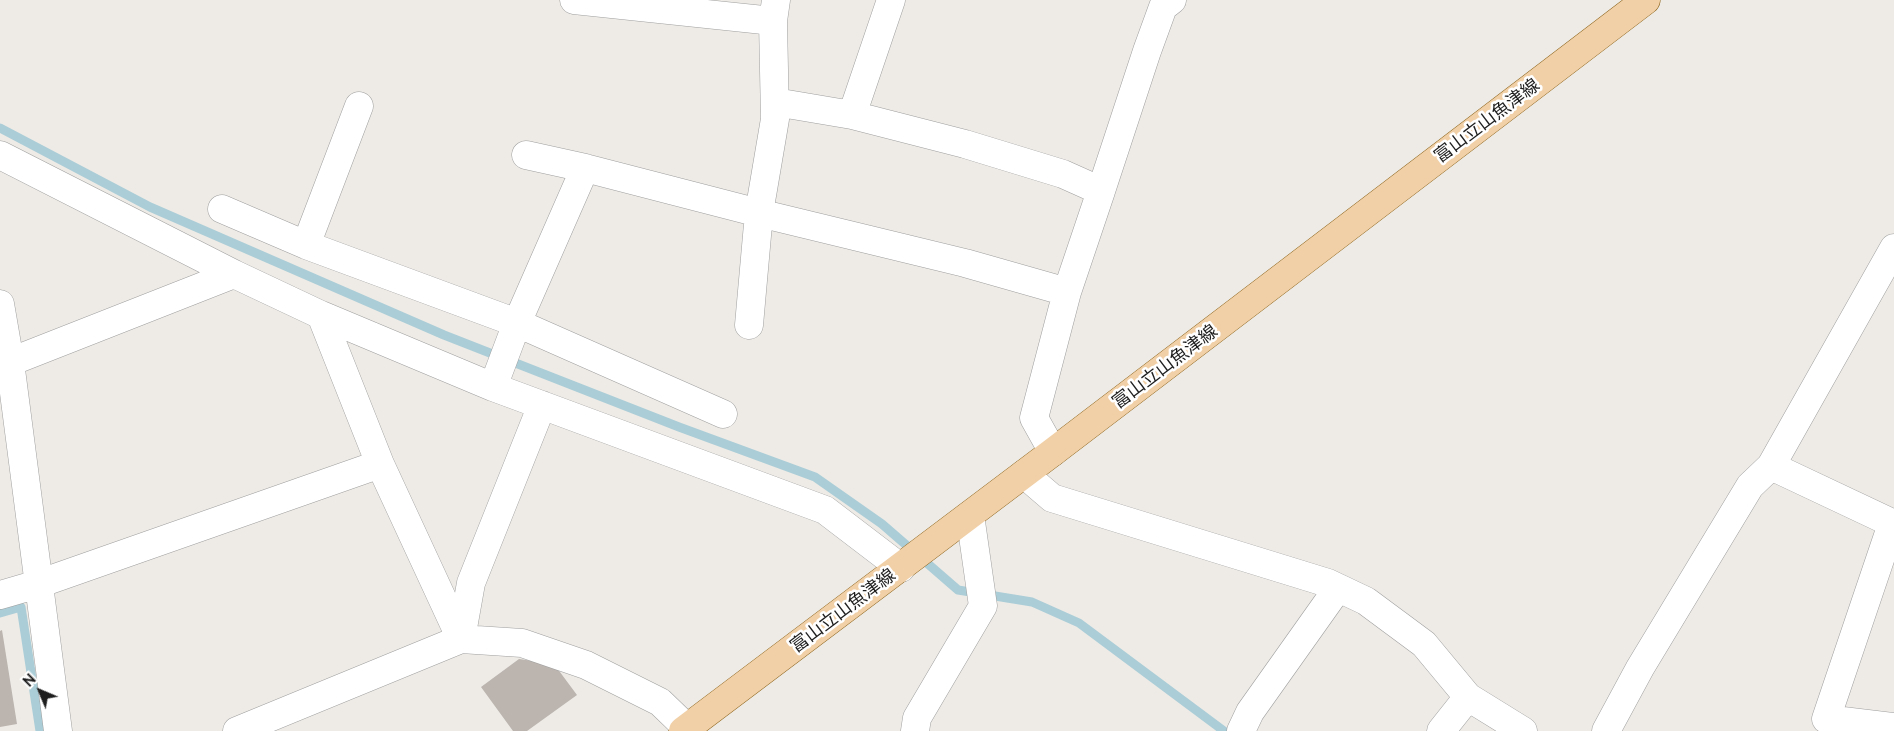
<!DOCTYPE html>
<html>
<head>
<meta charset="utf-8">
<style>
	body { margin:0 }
	#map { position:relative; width:1894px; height:731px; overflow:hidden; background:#eeebe6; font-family:Raleway,sans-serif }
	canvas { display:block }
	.north { position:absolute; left:15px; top:666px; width:50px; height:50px; -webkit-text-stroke:4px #fff; paint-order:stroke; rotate:315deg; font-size:14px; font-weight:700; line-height:20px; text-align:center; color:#1e1e1e }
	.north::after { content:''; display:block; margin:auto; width:18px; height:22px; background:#1e1e1e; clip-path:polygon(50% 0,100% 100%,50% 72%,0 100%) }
</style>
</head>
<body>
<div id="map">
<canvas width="1894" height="731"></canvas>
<div class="north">N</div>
</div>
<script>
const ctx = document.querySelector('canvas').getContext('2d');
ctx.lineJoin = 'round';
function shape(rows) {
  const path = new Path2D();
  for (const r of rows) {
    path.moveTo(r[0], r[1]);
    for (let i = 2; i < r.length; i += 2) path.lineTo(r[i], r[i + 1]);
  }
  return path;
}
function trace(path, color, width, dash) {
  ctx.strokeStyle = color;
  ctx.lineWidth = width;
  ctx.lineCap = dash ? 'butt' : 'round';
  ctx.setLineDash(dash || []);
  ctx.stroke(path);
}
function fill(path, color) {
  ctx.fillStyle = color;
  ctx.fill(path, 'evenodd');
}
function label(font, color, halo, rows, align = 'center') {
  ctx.font = font + ' Raleway,"Noto Sans JP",sans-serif';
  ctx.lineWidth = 5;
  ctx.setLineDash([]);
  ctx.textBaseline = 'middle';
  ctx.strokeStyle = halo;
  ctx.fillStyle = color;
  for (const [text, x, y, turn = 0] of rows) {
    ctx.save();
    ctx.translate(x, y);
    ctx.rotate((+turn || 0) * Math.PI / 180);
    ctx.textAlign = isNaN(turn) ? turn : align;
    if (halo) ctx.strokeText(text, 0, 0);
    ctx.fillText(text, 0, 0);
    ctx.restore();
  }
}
trace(shape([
	[0,128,150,207,444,335,679,427,815,477,882,524,958,590,1032,602,1079,623,1224,731],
	[0,613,21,607,40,731]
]), '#abcdd7', 9);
fill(shape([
	[2,630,17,724,0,727,0,631],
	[519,659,554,664,577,695,527,731,513,731,481,687]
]), '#bbb4af');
const minor = shape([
	[574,0,773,21],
	[775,102,852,115,891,0],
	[852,115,965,144,1063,174,1101,191,1147,51,1163,7,1172,0],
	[0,155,234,274,321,315,493,387,825,510,901,568],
	[526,155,585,168],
	[222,209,306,245,517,323,723,414],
	[306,245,359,106],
	[0,304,10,362,58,731],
	[749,325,759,213,965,263,1067,292,1101,191],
	[10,362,234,274],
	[493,387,517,323,585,168,759,213,775,119,773,21,776,0],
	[542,405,471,583,461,639,522,643,586,665,660,702,687,728],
	[1053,452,1034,418,1067,292],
	[1771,466,1894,524],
	[1024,474,1052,498,1328,583,1366,601,1424,644,1468,697,1523,731],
	[1892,524,1826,719,1894,727],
	[0,595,38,584,380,464],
	[237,731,461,639,380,464,321,315],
	[915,731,917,718,983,606,970,515],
	[1241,731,1250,712,1338,588],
	[1441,731,1468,697],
	[1606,731,1640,668,1750,486,1771,466,1894,248]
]);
const primary = shape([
	[683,731,1053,452,1646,0]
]);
trace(minor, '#9f9f9f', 29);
trace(primary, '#875e12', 29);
trace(minor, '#fff', 28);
trace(primary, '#f1d0a8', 28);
label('18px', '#1e1e1e', '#fff', [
	["富山立山魚津線",1487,121,-37],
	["富山立山魚津線",1165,367,-37],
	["富山立山魚津線",843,611,-37]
]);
</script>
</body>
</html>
